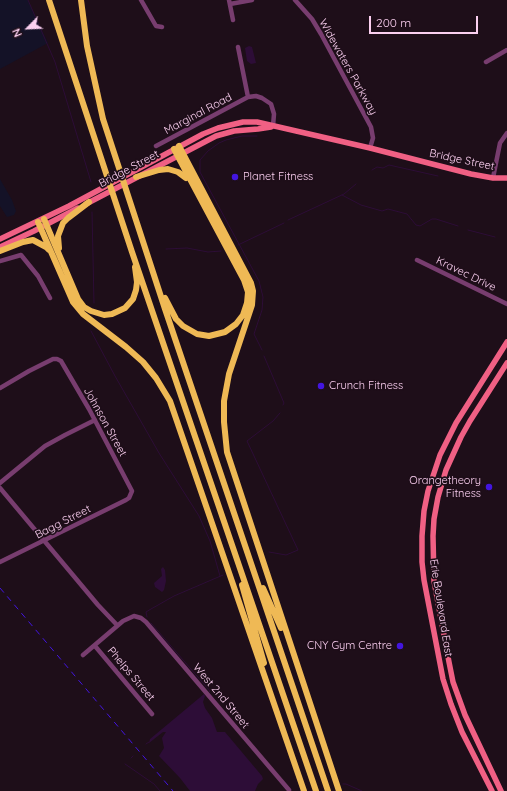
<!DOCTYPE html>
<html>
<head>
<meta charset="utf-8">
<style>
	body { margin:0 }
	#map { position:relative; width:507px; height:791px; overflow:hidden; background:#1e0e19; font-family:Quicksand,sans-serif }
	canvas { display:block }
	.north { position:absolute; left:8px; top:8px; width:40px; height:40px; -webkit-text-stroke:3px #1e0e19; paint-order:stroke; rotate:246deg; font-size:11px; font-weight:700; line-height:16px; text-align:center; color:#fbcff0 }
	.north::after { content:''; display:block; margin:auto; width:14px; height:18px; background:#fbcff0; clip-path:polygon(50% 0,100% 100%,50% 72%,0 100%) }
	.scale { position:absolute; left:369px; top:16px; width:109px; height:18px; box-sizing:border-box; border:2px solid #fbcff0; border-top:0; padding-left:5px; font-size:12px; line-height:14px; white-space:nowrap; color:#fbcff0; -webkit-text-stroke:3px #1e0e19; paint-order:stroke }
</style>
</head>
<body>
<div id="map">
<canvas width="507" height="791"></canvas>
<div class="north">N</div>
<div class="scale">200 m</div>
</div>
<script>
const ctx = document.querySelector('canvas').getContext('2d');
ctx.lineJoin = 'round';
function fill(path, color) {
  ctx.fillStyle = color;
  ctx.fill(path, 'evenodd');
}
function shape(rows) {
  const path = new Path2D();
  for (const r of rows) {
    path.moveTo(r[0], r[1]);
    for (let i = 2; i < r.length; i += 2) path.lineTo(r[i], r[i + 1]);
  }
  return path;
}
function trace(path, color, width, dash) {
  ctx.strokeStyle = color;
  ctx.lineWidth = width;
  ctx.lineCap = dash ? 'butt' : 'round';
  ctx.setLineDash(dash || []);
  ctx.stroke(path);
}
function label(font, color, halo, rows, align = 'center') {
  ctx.font = font + ' Quicksand,sans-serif';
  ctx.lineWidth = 3.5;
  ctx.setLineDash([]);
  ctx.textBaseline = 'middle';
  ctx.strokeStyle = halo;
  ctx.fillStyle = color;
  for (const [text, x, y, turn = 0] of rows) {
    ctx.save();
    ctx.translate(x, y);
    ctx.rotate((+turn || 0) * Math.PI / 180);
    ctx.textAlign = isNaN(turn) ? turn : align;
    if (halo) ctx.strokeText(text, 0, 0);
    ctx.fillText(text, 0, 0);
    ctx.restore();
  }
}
fill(shape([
	[0,0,28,0,48,43,0,69],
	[0,179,12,200,16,211,14,215,7,217,0,206]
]), '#141227');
fill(shape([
	[249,46,252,47,256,63,251,64,247,61,245,48],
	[163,567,165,570,166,581,164,590,162,592,155,587,154,583,162,576,161,569],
	[204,694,205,696,203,702,205,708,212,718,217,732,225,732,262,776,263,779,258,784,255,791,190,791,180,778,159,756,164,748,162,738,166,732,163,732,149,743,150,739]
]), '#2d0d37');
trace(shape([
	[28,0,55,62,91,182],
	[257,136,242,136,226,140,219,143,208,151,200,160,200,172,259,281,263,297,262,310,254,334,262,350],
	[372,170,377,167,383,168,389,165,438,176],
	[342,195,361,205,382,211,388,209,407,214,416,225,420,226,432,219,436,219,458,226],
	[92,212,94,303],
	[288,220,344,194,356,184],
	[468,230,495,237],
	[238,245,284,223],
	[166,249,187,248,208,252,221,251],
	[91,331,115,376,159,453,199,516,210,541,220,576],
	[264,356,284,403,283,405],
	[269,552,286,555,298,550,247,441,273,421,280,413],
	[147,617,146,612,151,609,174,596,223,575],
	[151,623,210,691,209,692],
	[146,744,149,742],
	[131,758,133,756],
	[125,764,154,784,160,791],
	[343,784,346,784,362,791]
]), '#2d0d37', 1);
trace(shape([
	[141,0,156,26,162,27],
	[229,0,233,20],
	[295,0,312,19,321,34,371,127,373,138,370,148],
	[230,4,252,0],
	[238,47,248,97,256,96,262,98,271,104,274,114,273,126],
	[486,62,507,50],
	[156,146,248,97],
	[493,178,500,143,507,133],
	[417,260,507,304],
	[0,261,21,255,38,276,50,298],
	[0,388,29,371,53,359,57,359,61,361,89,409,132,491,129,498,126,500,0,562],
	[0,483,45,446,65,435,95,420],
	[0,488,98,605,117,625],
	[95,646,152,714],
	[83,655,123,621,134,616,141,618,146,622,289,790]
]), '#783d6f', 4.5);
trace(shape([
	[86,204,216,136,234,131,258,129,271,127],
	[0,239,69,206,203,134,218,128,243,122,257,122,370,148,471,174,493,178,507,178],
	[0,247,34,231,78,208],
	[492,791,462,732,451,704,443,679,424,580,422,562,422,536,424,511,428,491,440,455,456,423,507,342],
	[501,791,465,715,453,682,449,662,434,581,433,536,434,519,438,497,446,470,461,437,470,421,507,363]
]), '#f06084', 5.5);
trace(shape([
	[49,0,132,252,316,791],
	[81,0,87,46,103,119,165,309,328,791],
	[179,146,251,283,253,291,252,305,229,374,224,401,224,422,227,452,339,791],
	[136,177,159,170,168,169,178,172,186,178],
	[44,219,78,299,84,307,91,311,104,315,112,314,125,308,133,299,136,290,137,282,135,267],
	[38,222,73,302,83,314,126,347,143,362,156,378,170,401,304,791],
	[59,248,58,236,63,223,68,218,89,202],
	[0,251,23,242,33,240,46,247,49,250],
	[165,298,176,319,183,326,197,334,209,336,225,332,236,324,243,315,247,303,248,292,244,280,174,149],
	[242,585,264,663],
	[263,588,281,628]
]), '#efb955', 6);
trace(shape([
	[0,588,173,791]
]), '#4315e0', 1, [6, 5]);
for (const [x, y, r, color] of [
	[235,177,4,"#4315e0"],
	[321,386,4,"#4315e0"],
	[489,487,4,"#4315e0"],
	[400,646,4,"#4315e0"]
]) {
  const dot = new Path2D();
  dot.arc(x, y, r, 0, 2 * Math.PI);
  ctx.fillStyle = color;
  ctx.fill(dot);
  trace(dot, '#1e0e19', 1.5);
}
label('11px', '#fbcff0', '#1e0e19', [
	["Widewaters Parkway",348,67,61],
	["Marginal Road",198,114,-28],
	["Bridge Street",462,160,12],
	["Bridge Street",129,169,-28],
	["Kravec Drive",466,274,26],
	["Johnson Street",105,422,61],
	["Bagg Street",63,522,-27],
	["Erie Boulevard East",441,608,81],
	["Phelps Street",131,674,50],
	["West 2nd Street",221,696,50]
]);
label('11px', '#fbcff0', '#1e0e19', [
	["Planet Fitness",243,177],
	["Crunch Fitness",329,386],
	["Orangetheory",481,481,"right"],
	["Fitness",481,494,"right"],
	["CNY Gym Centre",392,646,"right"]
], 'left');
</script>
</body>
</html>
